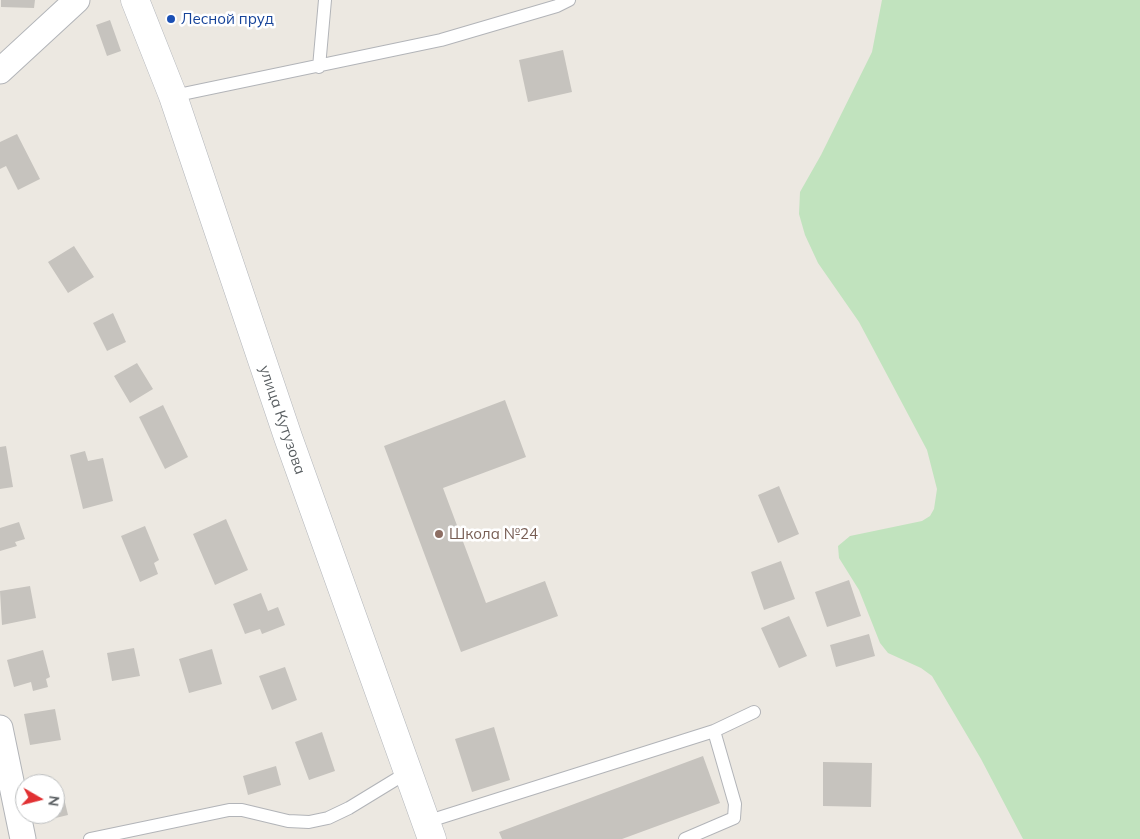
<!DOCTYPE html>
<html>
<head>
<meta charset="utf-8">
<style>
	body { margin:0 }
	#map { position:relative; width:1140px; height:839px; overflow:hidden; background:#ece8e1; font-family:Mulish,sans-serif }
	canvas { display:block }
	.north { position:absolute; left:15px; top:774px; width:50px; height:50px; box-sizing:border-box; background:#fff; border:1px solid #bdbfc0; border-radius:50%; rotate:98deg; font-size:14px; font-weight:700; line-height:20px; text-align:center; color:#595e61 }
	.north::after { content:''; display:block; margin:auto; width:18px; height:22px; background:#e13133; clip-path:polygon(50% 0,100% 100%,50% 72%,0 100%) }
</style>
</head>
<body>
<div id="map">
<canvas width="1140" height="839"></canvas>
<div class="north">N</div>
</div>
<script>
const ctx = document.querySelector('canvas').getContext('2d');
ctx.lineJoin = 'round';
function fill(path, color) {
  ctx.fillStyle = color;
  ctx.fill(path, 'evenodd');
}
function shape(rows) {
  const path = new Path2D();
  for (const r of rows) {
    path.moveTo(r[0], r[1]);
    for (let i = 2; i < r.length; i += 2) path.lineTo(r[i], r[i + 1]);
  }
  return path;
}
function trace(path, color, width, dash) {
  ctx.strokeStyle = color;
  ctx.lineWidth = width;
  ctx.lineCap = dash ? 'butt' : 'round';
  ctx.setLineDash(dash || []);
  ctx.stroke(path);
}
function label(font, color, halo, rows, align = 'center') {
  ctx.font = font + ' Mulish,sans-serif';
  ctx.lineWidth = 5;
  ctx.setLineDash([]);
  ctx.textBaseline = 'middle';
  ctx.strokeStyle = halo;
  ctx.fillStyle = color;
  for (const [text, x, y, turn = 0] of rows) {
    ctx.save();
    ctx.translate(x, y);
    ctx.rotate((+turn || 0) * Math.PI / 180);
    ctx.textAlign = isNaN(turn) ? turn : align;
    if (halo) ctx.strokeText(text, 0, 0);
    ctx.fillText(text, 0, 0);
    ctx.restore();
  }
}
fill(shape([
	[882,0,1140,0,1140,839,1023,839,981,759,932,676,921,668,888,653,880,643,859,590,839,558,838,546,850,536,922,521,930,516,934,509,937,489,927,450,859,322,818,263,805,235,799,214,800,192,821,155,872,52]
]), '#c1e3be');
fill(shape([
	[1,0,35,0,34,8,1,7],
	[110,20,121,51,107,56,96,25],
	[563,50,572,92,528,102,519,60],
	[17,134,40,179,18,190,6,166,0,169,0,142],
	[74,246,94,277,68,293,48,262],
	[113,313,126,342,107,351,93,323],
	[137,363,153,389,130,403,114,376],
	[505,400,526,457,443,488,486,603,545,581,558,616,461,652,384,446],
	[163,405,188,457,165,469,139,417],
	[6,446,13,487,0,489,0,447],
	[85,451,88,461,103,458,113,501,83,509,70,455],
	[779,486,799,534,778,543,758,495],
	[226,519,248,570,215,585,193,534],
	[19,522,25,539,15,542,17,546,0,551,0,528],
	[145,526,159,560,154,563,158,574,140,582,121,536],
	[781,561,795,599,764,610,751,572],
	[849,580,861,616,827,627,815,592],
	[30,586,36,618,2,625,0,591],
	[261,593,268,611,278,607,285,625,262,634,260,629,245,634,233,604],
	[789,616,807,656,779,668,761,628],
	[869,634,875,656,836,667,830,645],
	[134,648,140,676,112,681,107,653],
	[212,649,222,684,189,693,179,659],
	[43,650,50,677,46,679,48,687,33,691,31,682,14,687,7,660],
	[285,667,297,700,272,710,259,676],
	[55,709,61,740,30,745,24,714],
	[494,727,510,780,472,792,455,739],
	[322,732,335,771,309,780,295,742],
	[703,756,720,803,622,839,502,839,499,832],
	[823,762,872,763,871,807,823,806],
	[276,766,281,785,248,795,243,776],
	[62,790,68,815,43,821,41,814,55,814,55,792]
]), '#c6c3be');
const lane = shape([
	[319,67,325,0],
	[173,96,441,40,557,6,569,0],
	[426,822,714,731,754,712],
	[90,839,229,810,242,810,288,821,309,822,328,818,349,808,408,772],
	[685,839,734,818,735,804,714,731]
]);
const street = shape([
	[0,71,77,0],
	[0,728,23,839]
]);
const secondary = shape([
	[135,0,173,96,288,437,432,839]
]);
trace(lane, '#b2b4b8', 14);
trace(street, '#b2b4b8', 27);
trace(secondary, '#b3b6bb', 29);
trace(lane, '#fff', 12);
trace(street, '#fff', 25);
trace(secondary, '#fff', 28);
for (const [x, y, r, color] of [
	[171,19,5,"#1a4fb4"],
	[439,534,5,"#8d6e63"]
]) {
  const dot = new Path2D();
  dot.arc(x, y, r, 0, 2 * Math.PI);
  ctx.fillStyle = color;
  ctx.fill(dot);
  trace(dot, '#fff', 2);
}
label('15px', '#164399', '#fff', [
	["Лесной пруд",181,19]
], 'left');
label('15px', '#595e61', '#fff', [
	["улица Кутузова",282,420,71]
]);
label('15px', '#785e54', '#fff', [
	["Школа №24",449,534]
], 'left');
</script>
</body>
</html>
